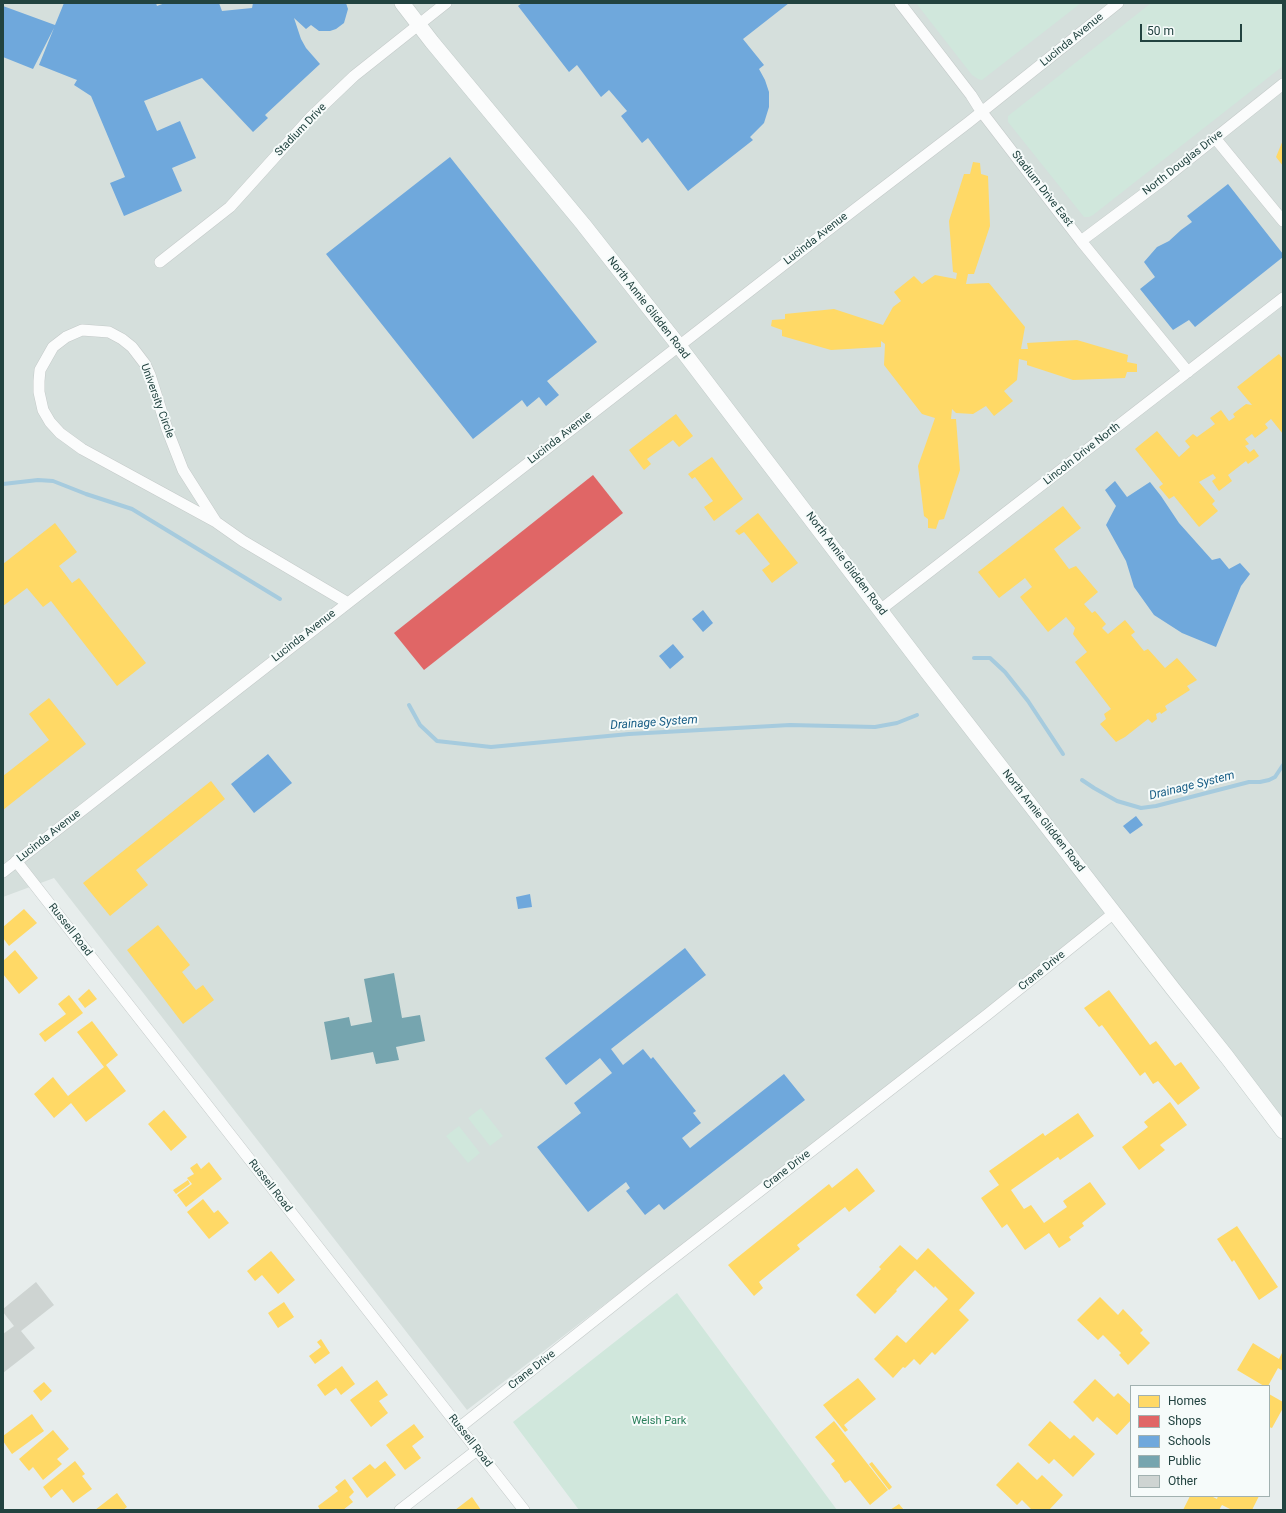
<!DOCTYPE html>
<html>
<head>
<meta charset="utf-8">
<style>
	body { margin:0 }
	#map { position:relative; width:1286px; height:1513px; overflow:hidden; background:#e7edec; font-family:Roboto,sans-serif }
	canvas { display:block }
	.frame { position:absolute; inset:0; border:4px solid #224340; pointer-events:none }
	.legend { position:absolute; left:1130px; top:1385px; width:140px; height:112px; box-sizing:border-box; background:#f6fbfa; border:1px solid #a1b1b0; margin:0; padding:5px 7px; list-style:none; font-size:12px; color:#224340 }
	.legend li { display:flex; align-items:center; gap:8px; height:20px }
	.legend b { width:20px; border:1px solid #a1b1b0 }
	.scale { position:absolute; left:1140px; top:24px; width:102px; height:18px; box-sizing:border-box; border:2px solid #224340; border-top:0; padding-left:5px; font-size:12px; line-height:14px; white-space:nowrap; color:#224340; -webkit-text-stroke:3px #f6fbfa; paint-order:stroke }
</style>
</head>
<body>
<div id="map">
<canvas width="1286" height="1513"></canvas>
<div class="frame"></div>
<ul class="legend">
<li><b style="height:11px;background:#ffd966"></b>Homes</li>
<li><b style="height:11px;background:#e06666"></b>Shops</li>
<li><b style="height:11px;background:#6fa8dc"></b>Schools</li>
<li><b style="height:11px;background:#76a5af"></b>Public</li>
<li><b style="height:11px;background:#ced4d2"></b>Other</li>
</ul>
<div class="scale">50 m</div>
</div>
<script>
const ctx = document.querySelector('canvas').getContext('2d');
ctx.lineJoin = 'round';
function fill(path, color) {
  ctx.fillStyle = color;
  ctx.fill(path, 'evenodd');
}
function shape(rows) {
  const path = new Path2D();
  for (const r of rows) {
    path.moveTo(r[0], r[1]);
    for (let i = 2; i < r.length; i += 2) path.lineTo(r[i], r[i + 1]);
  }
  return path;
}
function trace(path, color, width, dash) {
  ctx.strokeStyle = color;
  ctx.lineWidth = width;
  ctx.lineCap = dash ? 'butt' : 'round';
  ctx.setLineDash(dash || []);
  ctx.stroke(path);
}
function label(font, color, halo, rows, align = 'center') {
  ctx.font = font + ' Roboto,sans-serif';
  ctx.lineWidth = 4;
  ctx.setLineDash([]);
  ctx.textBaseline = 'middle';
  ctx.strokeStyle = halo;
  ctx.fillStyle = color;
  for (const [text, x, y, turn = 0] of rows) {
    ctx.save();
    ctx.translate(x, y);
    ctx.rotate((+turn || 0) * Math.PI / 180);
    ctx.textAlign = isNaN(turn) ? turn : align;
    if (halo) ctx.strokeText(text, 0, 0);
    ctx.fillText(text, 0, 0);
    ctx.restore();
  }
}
fill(shape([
	[3,3,1283,3,1283,1131,1114,913,467,1410,54,878,3,897]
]), '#d5dfdc');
fill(shape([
	[916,3,1081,3,982,80,978,79,972,75],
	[1151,3,1283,3,1283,66,1093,215,1089,217,1084,217,1008,122,1008,116],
	[481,1108,503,1136,490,1146,468,1118],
	[459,1126,480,1153,468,1163,446,1136],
	[677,1293,837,1510,579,1510,513,1422]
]), '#d0e7dc');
fill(shape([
	[1283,140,1283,166,1276,157],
	[973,162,980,163,981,174,988,176,990,226,974,274,968,274,966,284,989,283,1025,327,1021,349,1028,349,1027,343,1077,340,1128,355,1127,362,1137,364,1137,372,1127,372,1125,378,1073,380,1027,365,1027,361,1019,359,1017,380,1004,391,1013,401,994,416,986,406,973,414,956,413,952,409,951,419,956,419,960,470,944,519,939,520,936,529,928,528,928,519,924,516,918,466,935,418,922,414,884,365,885,344,881,341,881,347,831,350,782,336,782,330,771,326,772,320,785,319,785,314,834,309,883,325,893,307,901,301,894,292,914,276,922,284,935,275,956,279,957,273,953,272,949,221,964,174,970,174],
	[1279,354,1283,359,1283,434,1271,419,1265,424,1268,428,1255,438,1252,434,1245,439,1249,444,1245,446,1250,452,1254,449,1259,456,1248,464,1246,461,1228,475,1232,481,1219,491,1212,481,1216,478,1213,474,1199,482,1215,501,1212,504,1218,511,1199,527,1174,496,1169,499,1159,487,1163,484,1135,449,1157,431,1179,457,1190,447,1185,441,1193,434,1197,437,1215,424,1210,418,1221,410,1229,421,1235,417,1233,414,1246,404,1252,405,1237,387],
	[676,414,693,436,679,447,673,440,647,459,651,464,644,470,629,450],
	[712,457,743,499,714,521,704,507,713,501,695,477,692,479,688,474],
	[1063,506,1081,528,1054,549,1069,569,1076,566,1098,592,1084,604,1092,613,1095,611,1106,624,1102,628,1108,634,1125,620,1135,632,1131,635,1144,651,1148,649,1165,668,1177,658,1197,680,1187,686,1190,690,1165,706,1167,710,1161,714,1160,712,1156,714,1157,719,1152,723,1148,719,1125,737,1116,742,1100,724,1106,719,1104,714,1111,709,1075,662,1087,652,1073,634,1075,628,1066,617,1048,632,1020,597,1032,587,1025,578,999,598,978,572],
	[758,513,798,563,772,583,762,570,770,564,744,532,739,535,735,531],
	[55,523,77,552,59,566,72,583,79,578,146,663,117,686,51,601,43,607,27,588,3,606,3,564],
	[49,698,86,744,3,810,3,776,49,740,29,714],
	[211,781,225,799,136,870,148,885,110,916,83,883],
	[24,909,37,923,9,946,3,938,3,927],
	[158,925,190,965,182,972,196,990,203,985,214,1000,183,1024,127,950],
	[15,950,38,978,19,994,3,974,3,961],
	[89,989,97,999,85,1008,78,999],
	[1109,990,1150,1045,1156,1041,1175,1066,1181,1062,1200,1088,1178,1105,1158,1081,1153,1084,1145,1072,1140,1076,1102,1025,1099,1027,1084,1008],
	[69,995,83,1013,45,1042,39,1034,66,1014,58,1004],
	[92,1021,118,1055,106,1065,126,1091,86,1122,71,1103,54,1118,34,1094,53,1077,68,1096,104,1067,77,1032],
	[1170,1102,1187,1125,1160,1145,1165,1150,1139,1170,1122,1147,1148,1127,1144,1122],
	[164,1110,187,1137,171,1151,148,1124],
	[1078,1113,1094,1136,1060,1160,1058,1157,1011,1190,1024,1209,1031,1205,1044,1223,1067,1207,1063,1201,1090,1182,1106,1204,1082,1223,1084,1226,1069,1237,1071,1240,1059,1248,1049,1233,1025,1250,1007,1224,1002,1228,981,1198,999,1185,989,1171,1043,1133,1045,1136],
	[209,1162,222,1179,186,1207,177,1195,192,1184,187,1178,194,1174,190,1168,197,1163,201,1169],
	[857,1168,875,1191,849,1212,845,1207,797,1245,800,1249,759,1282,763,1288,754,1296,728,1265,829,1184,832,1188],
	[188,1180,190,1184,176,1194,173,1190],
	[203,1199,214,1213,218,1210,229,1223,209,1239,187,1212],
	[1237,1226,1278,1287,1259,1300,1234,1260,1232,1262,1217,1239],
	[900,1245,917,1260,928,1248,975,1293,959,1310,969,1320,935,1355,932,1352,920,1365,914,1359,905,1368,903,1367,893,1378,874,1359,897,1335,906,1343,948,1299,935,1286,934,1288,915,1270,896,1290,897,1291,875,1314,856,1295,881,1269,879,1267],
	[271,1251,295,1280,278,1294,262,1275,255,1281,247,1271],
	[1100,1297,1118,1315,1123,1309,1143,1330,1140,1333,1150,1343,1128,1365,1119,1355,1121,1353,1103,1335,1098,1340,1077,1320],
	[284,1302,294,1317,278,1328,268,1313],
	[321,1339,330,1353,315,1364,309,1356,321,1347,317,1342],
	[1253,1343,1279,1359,1283,1351,1283,1371,1278,1368,1268,1386,1264,1386,1237,1370],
	[342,1366,355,1384,341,1395,336,1388,325,1396,317,1385],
	[858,1378,876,1399,844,1425,848,1430,845,1432,823,1405],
	[1095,1379,1114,1397,1118,1393,1131,1405,1131,1420,1117,1435,1097,1417,1093,1422,1073,1402],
	[377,1380,388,1395,379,1401,388,1413,371,1427,350,1400],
	[44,1382,52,1391,41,1401,33,1391],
	[1269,1394,1283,1402,1283,1408,1272,1428,1269,1427],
	[32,1414,44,1431,12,1454,3,1441,3,1436],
	[834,1421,888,1490,870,1505,850,1480,845,1483,840,1476,840,1475,831,1464,835,1461,815,1437],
	[1050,1421,1070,1439,1074,1435,1095,1454,1073,1477,1054,1459,1049,1464,1028,1445],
	[414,1424,424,1437,412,1446,421,1458,405,1470,386,1445],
	[53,1430,69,1449,57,1459,62,1464,43,1480,33,1467,29,1471,19,1459],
	[75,1461,85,1474,82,1476,92,1489,73,1503,62,1489,51,1498,43,1487],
	[385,1461,396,1475,367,1498,352,1478,370,1464,375,1469],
	[872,1462,892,1487,889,1490,869,1464],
	[1018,1462,1037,1480,1042,1475,1063,1495,1049,1510,1032,1510,1022,1500,1017,1505,996,1485],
	[345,1479,354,1492,349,1497,353,1502,343,1510,320,1510,318,1506,338,1491,335,1487],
	[117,1493,127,1507,123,1510,95,1510],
	[1190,1496,1211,1496,1217,1499,1218,1496,1259,1496,1252,1510,1232,1510,1222,1505,1219,1510,1183,1510],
	[472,1497,481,1510,455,1510],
	[899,1504,904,1510,890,1510]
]), '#ffd966');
fill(shape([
	[593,475,623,513,424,670,394,633]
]), '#e06666');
fill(shape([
	[64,3,156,3,157,6,165,3,219,3,222,11,252,8,253,3,346,3,348,9,344,23,336,29,330,31,319,31,311,25,306,29,294,18,301,39,306,48,320,64,265,115,268,118,253,132,202,78,144,101,157,131,180,121,196,158,172,168,182,191,124,216,110,183,125,177,91,96,74,85,77,80,39,65,54,28,33,69,3,57,3,6,55,25],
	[522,3,789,3,743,39,764,65,759,69,765,80,769,92,769,107,764,123,750,137,753,140,688,191,648,138,642,143,621,116,627,111,609,90,601,97,577,65,569,72,518,6],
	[450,157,597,342,547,381,559,395,546,406,539,397,527,407,522,400,473,439,326,254],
	[1228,184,1283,254,1283,257,1195,327,1189,320,1173,330,1140,289,1155,277,1144,262,1157,247,1169,241,1181,230,1192,222,1187,216],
	[1115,481,1127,497,1150,482,1161,496,1179,523,1212,560,1220,558,1229,569,1240,563,1250,574,1241,586,1216,647,1182,633,1154,615,1134,587,1126,561,1106,525,1116,506,1105,490],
	[703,610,713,623,703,632,692,619],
	[673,644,684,657,670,669,659,656],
	[268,754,292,783,254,813,231,784],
	[1136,816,1143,825,1130,834,1123,826],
	[530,894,532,907,518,909,516,897],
	[685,948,706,975,611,1049,623,1065,643,1049,651,1059,653,1057,696,1111,693,1113,701,1123,682,1138,690,1148,784,1074,805,1100,664,1210,659,1204,645,1215,626,1191,630,1188,626,1182,588,1212,537,1147,581,1113,574,1103,612,1073,600,1058,566,1085,545,1058]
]), '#6fa8dc');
fill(shape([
	[394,973,402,1018,420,1015,425,1041,396,1047,399,1060,376,1064,373,1052,331,1060,324,1022,349,1017,351,1026,372,1022,364,979]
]), '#76a5af');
trace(shape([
	[3,484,38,480,53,481,86,494,132,509,280,599],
	[974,658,990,658,1005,672,1028,701,1063,754],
	[409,705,420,725,437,741,491,747,629,734,790,725,875,727,897,723,917,715],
	[1082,780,1094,788,1117,801,1141,808,1156,806,1249,782,1260,782,1269,780,1275,777,1283,765]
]), '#a6cbde', 4);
fill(shape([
	[36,1282,54,1305,21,1331,35,1348,3,1373,3,1334,14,1326,3,1312,3,1309]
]), '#ced4d2');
const street = shape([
	[900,3,971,95,981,111,1081,241,1188,372],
	[1215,138,1283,221],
	[1081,241,1164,179,1283,84],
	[160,262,230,207,311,117,354,76,446,3],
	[216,522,183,470,167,429,150,375,145,364,132,347,122,339,109,332,82,330,66,337,53,347,40,370,39,381,39,392,43,410,50,422,60,433,82,449,216,522,243,541,348,603],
	[880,610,1283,298],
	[16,861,524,1510],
	[3,872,348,603,854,210,969,122,1118,3],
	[460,1427,649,1277,988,1014,1114,913],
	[400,1510,477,1450]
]);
const secondary = shape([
	[402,3,432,42,583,224,679,346,928,673,1173,989,1227,1057,1283,1131]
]);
trace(street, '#c4cac9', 12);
trace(secondary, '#c2cbc9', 16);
trace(street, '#fbfcfc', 11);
trace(secondary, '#fbfcfc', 15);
label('11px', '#224340', '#f6fbfa', [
	["Lucinda Avenue",1072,40,-39],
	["Stadium Drive",301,130,-46],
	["North Douglas Drive",1183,163,-38],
	["Stadium Drive East",1042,189,52],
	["Lucinda Avenue",816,239,-38],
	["North Annie Glidden Road",648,308,52],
	["University Circle",157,401,70],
	["Lucinda Avenue",560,438,-38],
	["Lincoln Drive North",1082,454,-38],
	["North Annie Glidden Road",846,564,53],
	["Lucinda Avenue",304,636,-38],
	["North Annie Glidden Road",1043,821,52],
	["Lucinda Avenue",49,836,-38],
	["Russell Road",70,930,52],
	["Crane Drive",1042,971,-39],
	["Crane Drive",787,1170,-38],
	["Russell Road",270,1186,52],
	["Crane Drive",532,1370,-38],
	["Russell Road",470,1441,52]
]);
label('11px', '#297e5a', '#f6fbfa', [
	["Welsh Park",659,1421]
]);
label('italic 12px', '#175d85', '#f6fbfa', [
	["Drainage System",654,723,-4],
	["Drainage System",1192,786,-14]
]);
</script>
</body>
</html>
